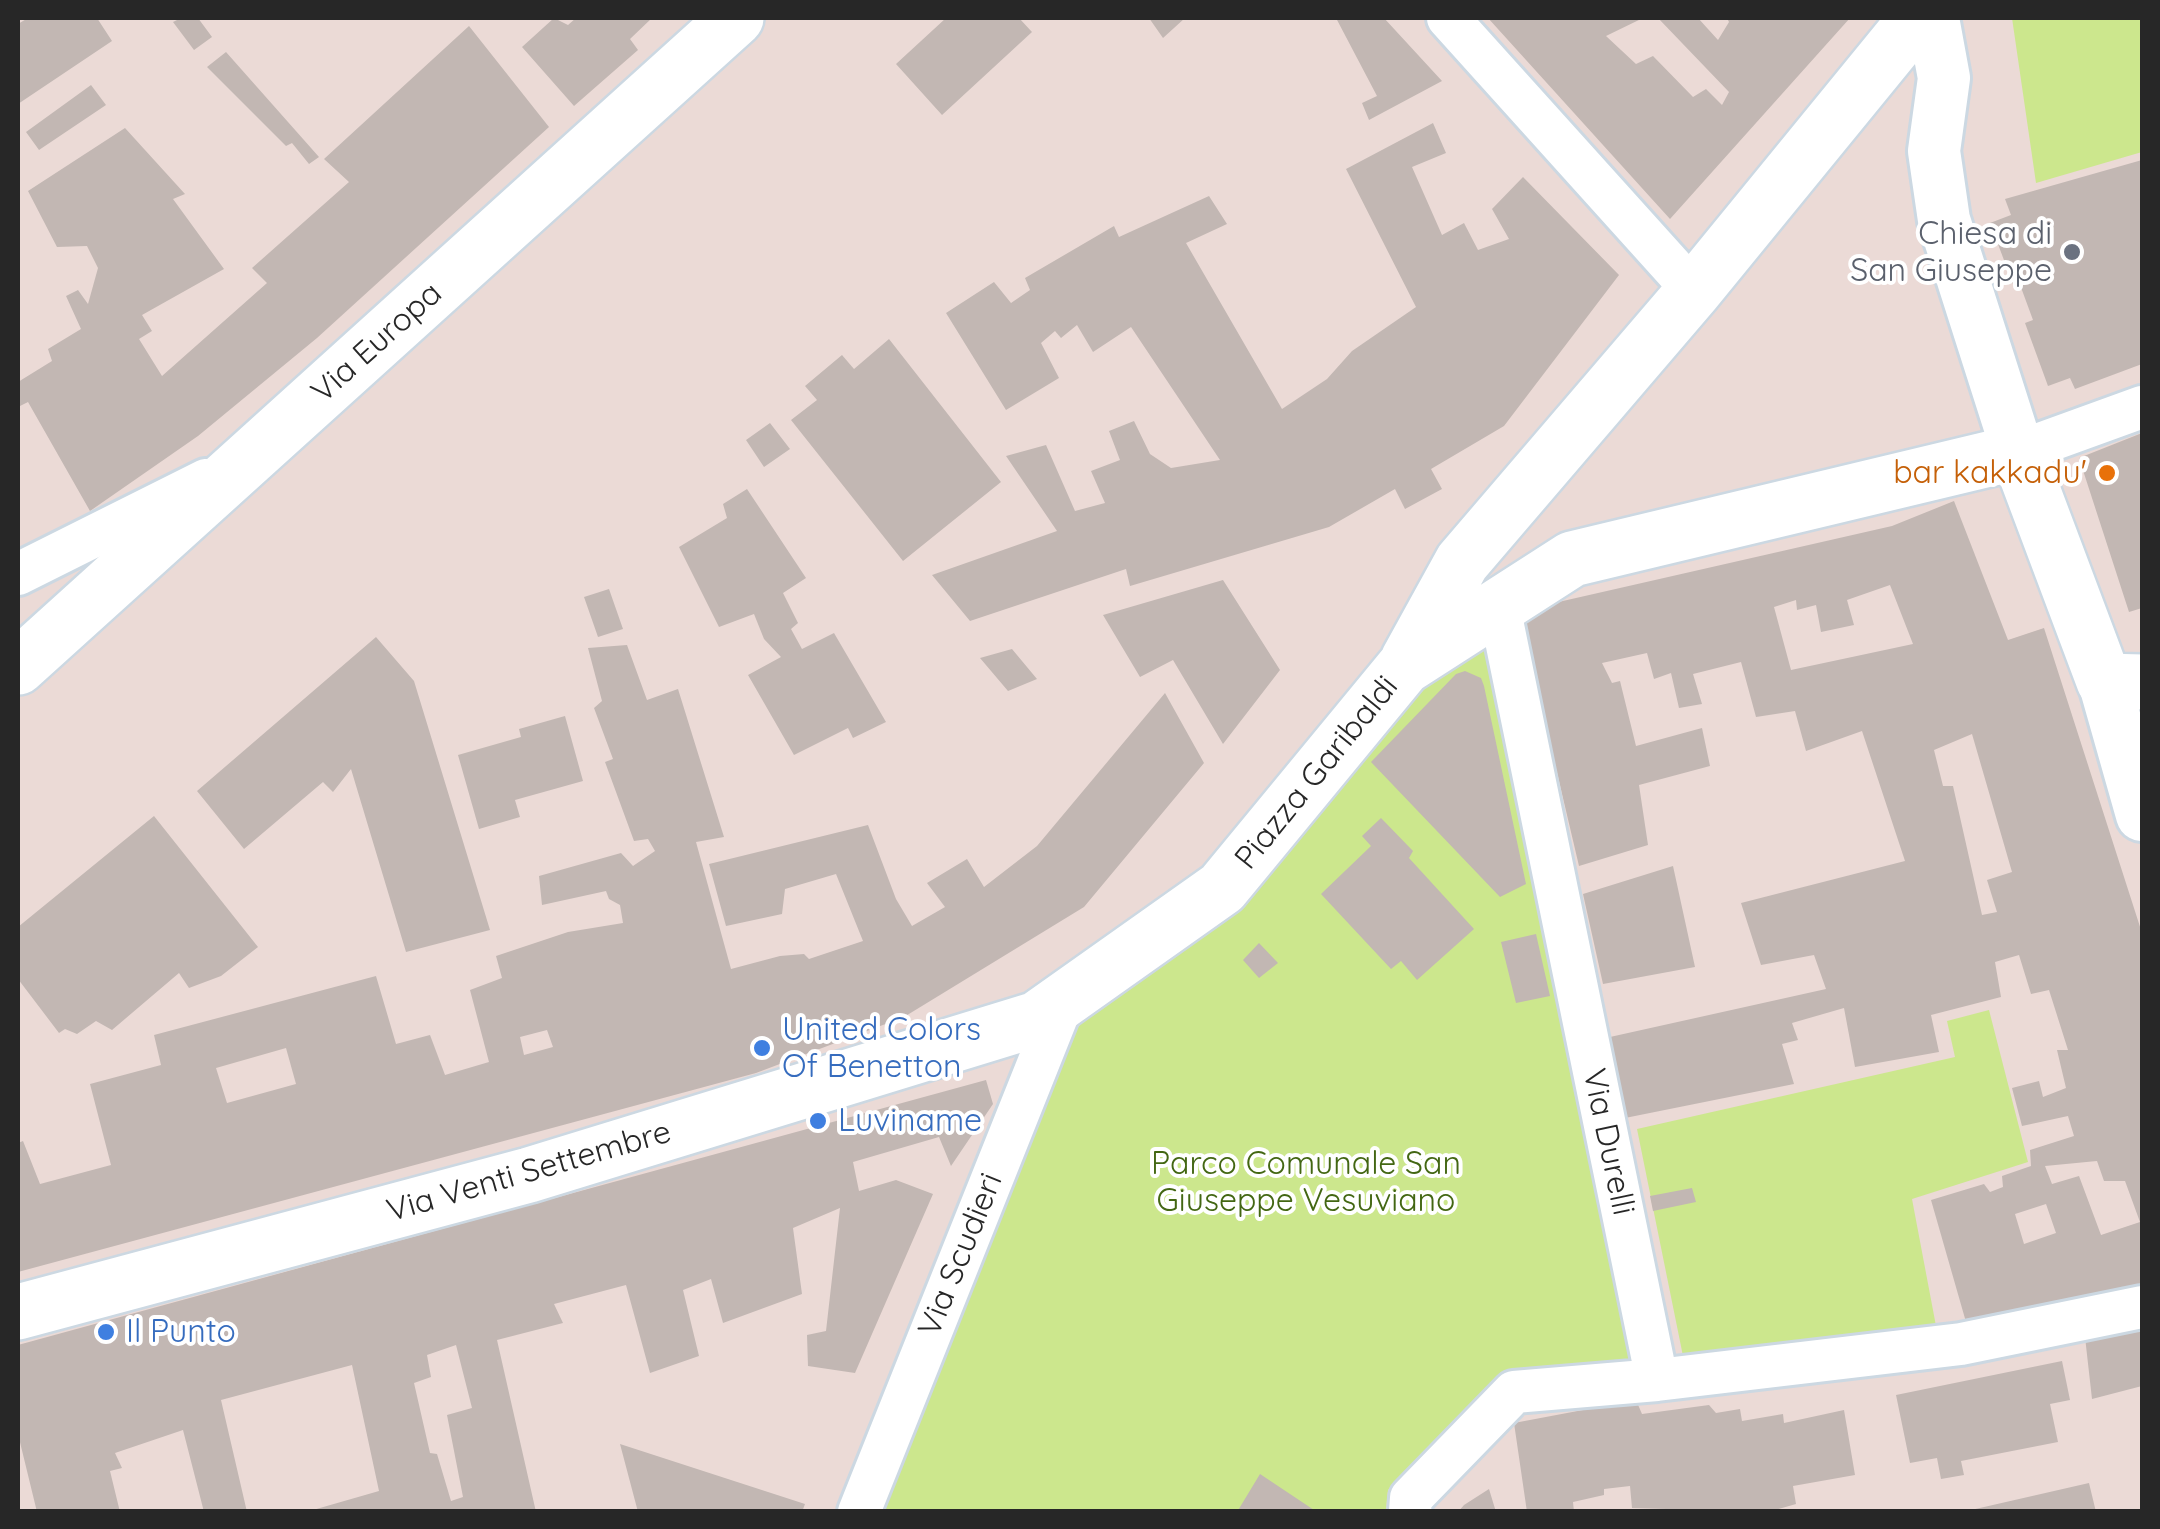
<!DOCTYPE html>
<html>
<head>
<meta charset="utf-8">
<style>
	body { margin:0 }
	#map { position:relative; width:2160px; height:1529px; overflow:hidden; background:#ebdad6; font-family:Quicksand,sans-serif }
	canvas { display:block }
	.frame { position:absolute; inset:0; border:20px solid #272727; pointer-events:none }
</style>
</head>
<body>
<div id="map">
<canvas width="2160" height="1529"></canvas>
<div class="frame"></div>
</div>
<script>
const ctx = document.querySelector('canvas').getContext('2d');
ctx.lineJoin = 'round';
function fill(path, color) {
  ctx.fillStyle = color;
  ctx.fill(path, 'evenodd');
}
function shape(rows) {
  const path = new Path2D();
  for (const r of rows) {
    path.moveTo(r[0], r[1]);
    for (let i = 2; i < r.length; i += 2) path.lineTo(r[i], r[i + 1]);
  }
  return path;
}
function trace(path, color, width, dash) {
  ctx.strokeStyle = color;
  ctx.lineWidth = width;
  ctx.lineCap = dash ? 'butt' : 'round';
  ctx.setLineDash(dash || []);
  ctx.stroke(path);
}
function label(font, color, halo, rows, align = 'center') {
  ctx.font = font + ' Quicksand,sans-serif';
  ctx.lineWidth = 8;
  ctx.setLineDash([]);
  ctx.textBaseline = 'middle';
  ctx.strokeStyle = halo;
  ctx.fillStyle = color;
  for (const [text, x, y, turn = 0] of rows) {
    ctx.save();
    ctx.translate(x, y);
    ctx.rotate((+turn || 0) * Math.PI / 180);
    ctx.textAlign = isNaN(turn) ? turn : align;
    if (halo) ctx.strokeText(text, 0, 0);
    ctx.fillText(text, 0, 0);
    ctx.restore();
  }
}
fill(shape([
	[2012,18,2142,18,2142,152,2036,183],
	[1489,631,1637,1364,1506,1372,1388,1490,1386,1511,876,1512,1078,1012,1410,685],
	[1989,1010,2028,1162,1912,1199,1936,1326,1684,1361,1637,1129,1955,1057,1947,1021]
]), '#cce78d');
fill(shape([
	[28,18,97,18,112,41,18,104,18,24],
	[181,18,198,18,212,37,194,50,173,22],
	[554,18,568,25,576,18,652,18,630,39,638,50,574,106,522,47],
	[946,18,1019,18,1032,32,942,115,896,64],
	[1149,18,1185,18,1163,38],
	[1336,18,1384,18,1442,81,1369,120,1362,103,1377,96],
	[1488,18,1643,18,1606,36,1636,64,1653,56,1693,97,1706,89,1722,105,1729,92,1658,18,1698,18,1718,40,1729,22,1727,18,1850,18,1670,219],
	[469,26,549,127,317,338,198,436,90,511,28,402,18,407,18,382,52,361,48,349,81,329,66,296,78,290,88,304,98,268,87,246,57,247,28,191,125,128,185,194,173,199,224,269,142,315,152,331,139,339,162,376,267,283,252,268,349,182,324,159],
	[226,52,319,157,309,164,292,143,286,146,207,67],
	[91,85,106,105,39,150,26,132],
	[1433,123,1446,153,1412,167,1442,235,1464,223,1478,250,1509,239,1492,209,1523,177,1619,275,1504,426,1431,469,1442,489,1405,509,1395,489,1329,527,1130,586,1126,569,970,621,932,575,1057,531,1006,456,1046,445,1075,511,1105,503,1091,471,1120,460,1109,431,1134,421,1150,454,1171,468,1220,460,1131,327,1093,352,1077,325,1061,338,1055,331,1041,343,1059,378,1006,410,946,313,994,282,1011,303,1030,290,1025,278,1114,226,1119,237,1209,196,1227,224,1186,243,1282,409,1327,379,1352,351,1416,307,1346,169],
	[2142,160,2142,364,2075,389,2070,378,2048,386,2025,323,2033,320,2019,282,2013,284,1990,223,2011,215,2005,199],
	[889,339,1001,482,903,561,791,420,817,400,805,386,842,355,854,369],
	[770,423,790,449,764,467,746,440],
	[2142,433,2142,608,2129,612,2079,458],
	[747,489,806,578,783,593,798,623,791,629,802,649,834,633,886,722,853,738,848,728,794,755,748,675,781,657,764,639,754,614,719,627,679,547,727,518,723,504],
	[1954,501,2008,640,2044,628,2142,933,2142,1289,1968,1329,1931,1200,1984,1184,1990,1192,2003,1187,2002,1176,2031,1166,2030,1150,2074,1136,2068,1116,2022,1126,2012,1088,2039,1081,2043,1097,2066,1088,2057,1050,2068,1050,2049,990,2031,994,2019,955,1995,962,2001,997,1931,1015,1939,1052,1855,1067,1844,1008,1792,1023,1798,1040,1782,1044,1794,1084,1625,1118,1610,1037,1826,989,1814,955,1761,965,1741,903,1905,861,1862,731,1806,751,1795,711,1756,717,1741,662,1693,674,1702,704,1679,708,1671,673,1654,679,1647,653,1602,663,1612,683,1620,681,1636,746,1702,728,1710,766,1639,785,1648,845,1579,866,1519,611,1892,526],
	[1890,585,1913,644,1791,670,1774,607,1796,600,1797,610,1816,605,1821,632,1854,625,1847,600],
	[1972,734,2012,872,1987,880,1997,912,1982,915,1953,786,1943,786,1934,750],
	[2097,1161,2104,1181,2125,1181,2140,1222,2101,1235,2079,1176,2052,1184,2045,1166],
	[2046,1204,2056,1233,2024,1244,2015,1214],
	[1223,580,1280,670,1223,744,1173,660,1140,677,1103,615],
	[609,589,623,629,598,637,584,597],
	[376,637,414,681,490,930,406,952,351,769,333,792,323,782,244,849,197,791],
	[627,645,647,700,678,689,724,837,696,842,731,969,780,956,804,954,809,959,863,941,836,874,785,889,782,914,726,926,709,864,868,825,896,899,912,926,945,907,927,883,967,859,984,887,1037,846,1165,693,1204,763,1084,907,904,1017,756,1073,18,1272,18,1143,23,1141,40,1184,111,1165,90,1084,161,1065,154,1035,376,976,396,1044,430,1035,445,1075,489,1062,470,990,502,978,496,956,568,932,623,923,620,905,609,899,606,891,542,905,539,876,621,853,633,866,655,851,648,839,634,841,605,762,613,759,594,708,602,701,588,648],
	[547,1030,553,1047,524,1055,520,1037],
	[286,1048,296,1084,227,1103,216,1068],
	[1012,649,1037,679,1008,691,980,658],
	[1465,671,1481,678,1484,686,1526,884,1500,897,1371,762,1456,674],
	[565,716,583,781,515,800,520,817,479,829,458,755,521,737,519,729],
	[154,816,258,947,221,976,189,988,179,973,112,1030,96,1021,77,1034,65,1029,59,1033,18,979,18,927],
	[1381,818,1413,851,1409,858,1474,929,1417,980,1401,961,1391,969,1321,894,1371,846,1362,836],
	[1673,866,1695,967,1603,984,1583,894],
	[1536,934,1550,996,1516,1003,1501,942],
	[1259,943,1278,963,1259,978,1243,960],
	[986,1080,993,1104,951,1166,939,1137,853,1162,859,1191,896,1180,933,1194,855,1373,808,1366,807,1335,826,1331,840,1208,793,1228,802,1294,723,1323,711,1279,683,1290,699,1356,650,1373,626,1285,554,1304,563,1323,497,1340,536,1512,306,1512,379,1491,352,1365,221,1400,247,1512,204,1512,183,1430,115,1453,122,1468,110,1471,120,1512,37,1512,18,1434,18,1345],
	[456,1345,472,1408,447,1415,463,1497,451,1501,437,1454,430,1453,414,1383,431,1377,427,1355],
	[1692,1188,1696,1202,1653,1211,1650,1196],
	[2142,1317,2142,1386,2092,1399,2084,1328],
	[2062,1361,2070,1400,2050,1404,2058,1442,1961,1461,1964,1475,1941,1479,1937,1458,1910,1463,1896,1395],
	[1636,1400,1642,1414,1709,1405,1716,1413,1740,1409,1742,1421,1783,1414,1784,1423,1844,1410,1855,1475,1793,1486,1796,1504,1768,1512,1632,1508,1630,1486,1604,1489,1604,1495,1573,1502,1574,1512,1527,1512,1514,1423],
	[620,1444,805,1504,802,1512,638,1512],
	[1260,1474,1317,1512,1237,1512],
	[2089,1483,2096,1512,1971,1512,1971,1510],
	[1489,1489,1496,1512,1458,1512,1464,1505]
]), '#c2b7b3');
const minor = shape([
	[1448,18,1694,291],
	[2018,452,2142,407],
	[18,574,206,480],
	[1657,1380,1961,1344,2142,1307],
	[859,1512,1064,999],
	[1410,1512,1411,1498,1514,1392,1657,1380,1499,606]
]);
const tertiary = shape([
	[1933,18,1944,78,1934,151,1944,220,2018,452],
	[2104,681,2142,815]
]);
const secondary = shape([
	[1408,660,1462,562,1694,291,1917,18],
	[18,667,736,18],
	[18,1312,529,1175,1037,1019,1222,888,1404,667,1572,559,2018,452,2104,681,2142,682]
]);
trace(minor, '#ccd8e2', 48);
trace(tertiary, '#ccd8e2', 58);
trace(secondary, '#ccd8e2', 60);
trace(minor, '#fff', 42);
trace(tertiary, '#fff', 52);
trace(secondary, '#fff', 55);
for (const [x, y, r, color] of [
	[2072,252,10,"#6b7280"],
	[2107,473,10,"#e8710a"],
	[762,1048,10,"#3f7fe0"],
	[818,1121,10,"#3f7fe0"],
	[106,1332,10,"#3f7fe0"]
]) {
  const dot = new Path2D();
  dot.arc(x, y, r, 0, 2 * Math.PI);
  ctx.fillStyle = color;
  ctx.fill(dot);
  trace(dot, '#fff', 4);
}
label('32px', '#5b616d', '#fff', [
	["Chiesa di",2052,234],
	["San Giuseppe",2052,271]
], 'right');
label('32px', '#272727', '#fff', [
	["Via Europa",377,343,-42],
	["Piazza Garibaldi",1317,773,-51],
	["Via Durelli",1608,1142,78],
	["Via Venti Settembre",529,1172,-16],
	["Via Scudieri",961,1255,-68]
]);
label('32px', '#c56008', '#fff', [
	["bar kakkadu'",2087,473]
], 'right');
label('32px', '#366cbe', '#fff', [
	["United Colors",782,1030],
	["Of Benetton",782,1067],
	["Luviname",838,1121],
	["Il Punto",126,1332]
], 'left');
label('32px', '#436713', '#fff', [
	["Parco Comunale San",1306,1164],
	["Giuseppe Vesuviano",1306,1201]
]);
</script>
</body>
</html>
